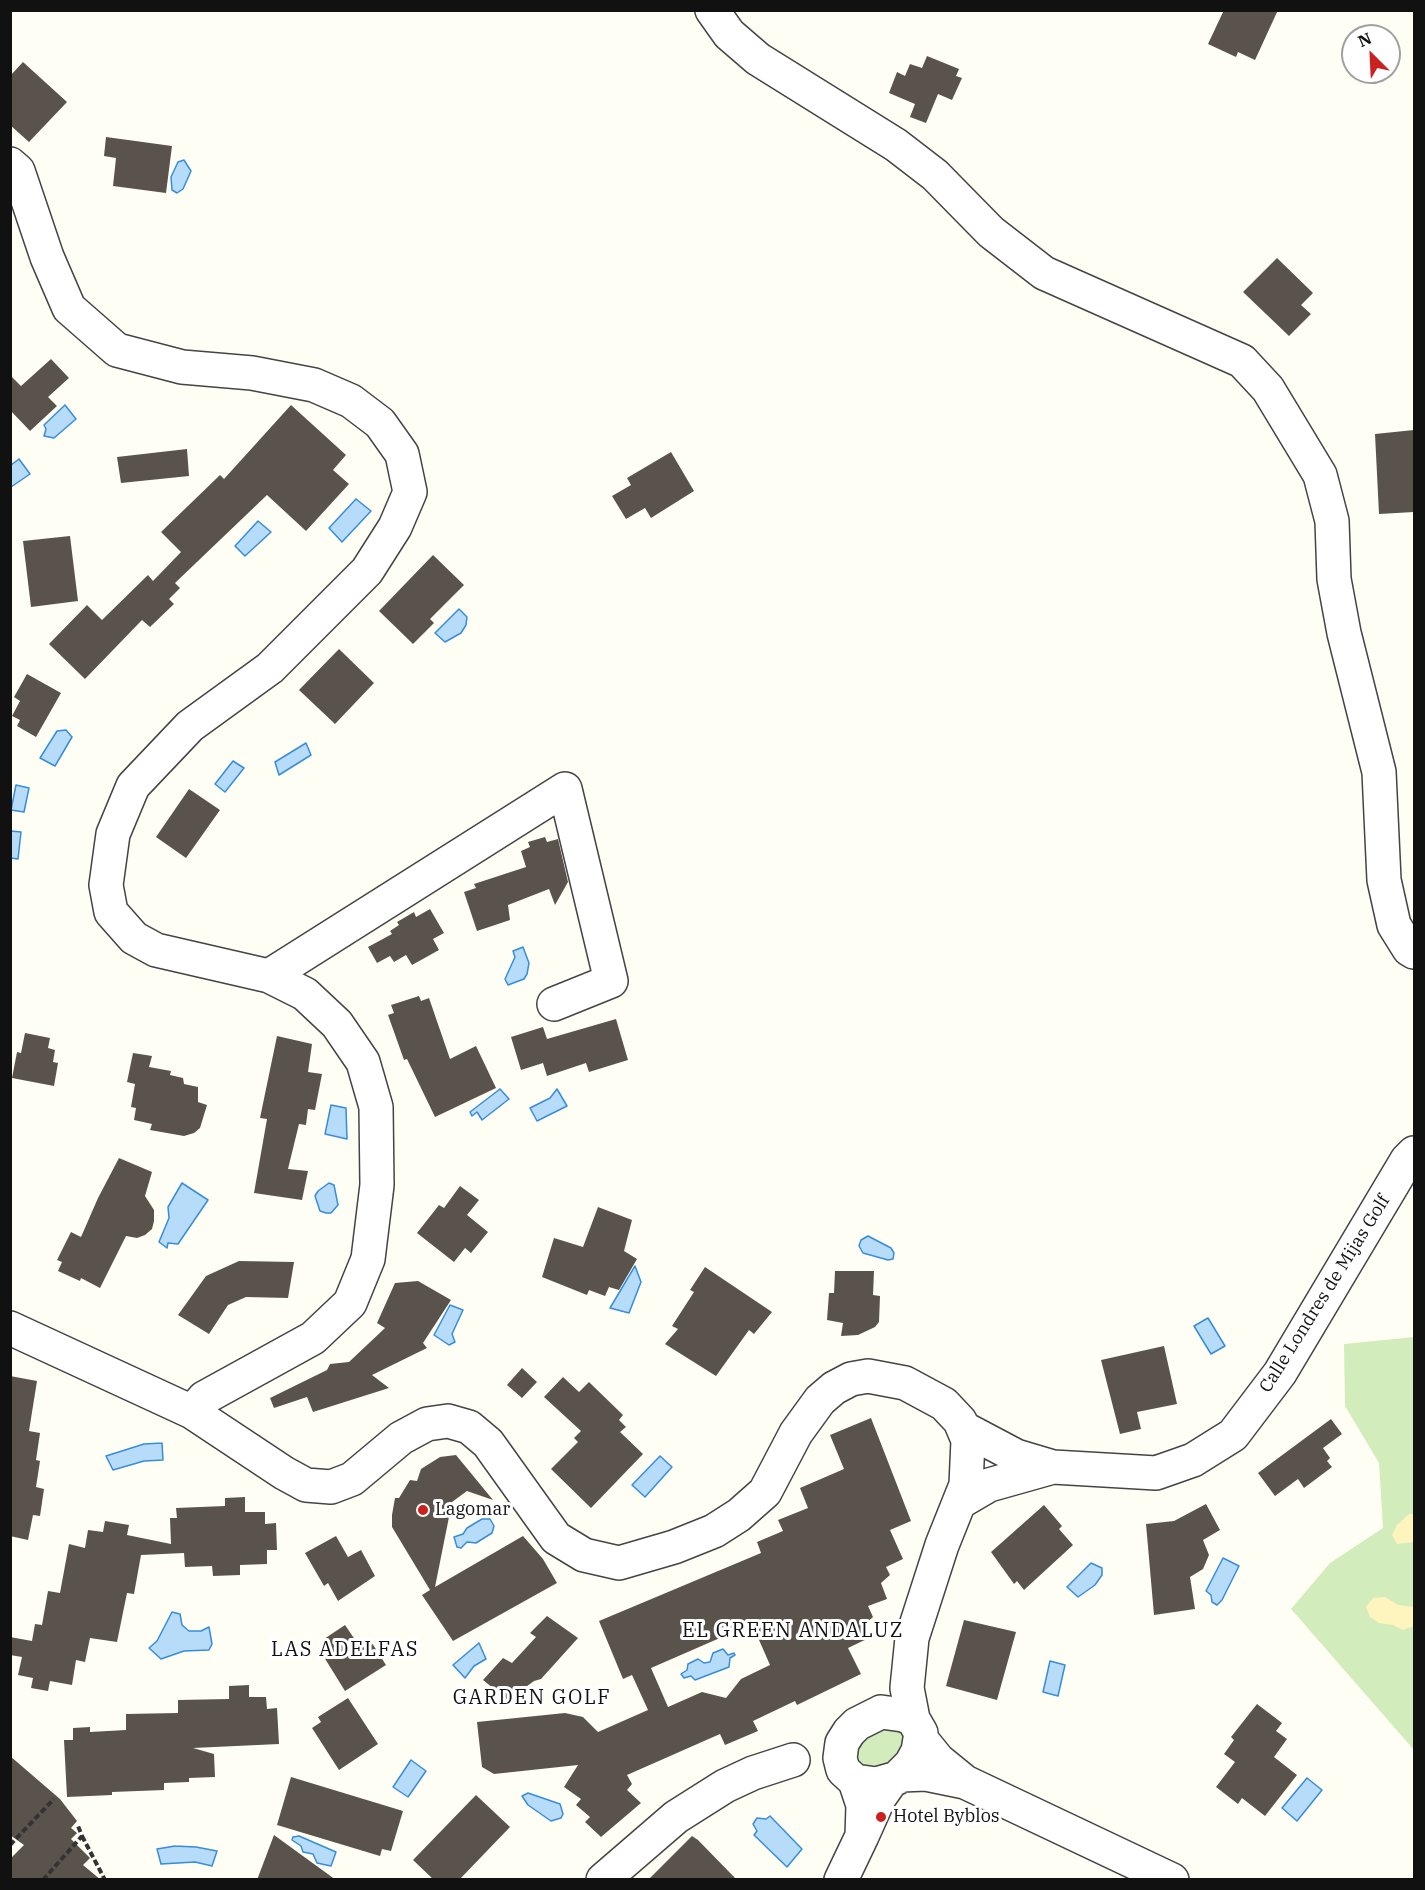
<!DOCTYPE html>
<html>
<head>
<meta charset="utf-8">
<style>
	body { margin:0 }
	#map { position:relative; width:1425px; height:1890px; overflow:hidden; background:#fffef5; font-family:"IBM Plex Serif",serif }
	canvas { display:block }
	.frame { position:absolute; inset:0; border:12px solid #111; pointer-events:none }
	.north { position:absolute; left:1341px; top:24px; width:60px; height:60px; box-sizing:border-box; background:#fff; border:2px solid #a0a0a0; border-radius:50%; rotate:336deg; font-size:16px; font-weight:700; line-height:24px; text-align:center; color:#111 }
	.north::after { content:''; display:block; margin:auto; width:21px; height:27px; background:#cb211f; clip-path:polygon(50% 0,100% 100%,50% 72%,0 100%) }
</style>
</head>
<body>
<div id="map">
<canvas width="1425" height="1890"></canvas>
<div class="frame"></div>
<div class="north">N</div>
</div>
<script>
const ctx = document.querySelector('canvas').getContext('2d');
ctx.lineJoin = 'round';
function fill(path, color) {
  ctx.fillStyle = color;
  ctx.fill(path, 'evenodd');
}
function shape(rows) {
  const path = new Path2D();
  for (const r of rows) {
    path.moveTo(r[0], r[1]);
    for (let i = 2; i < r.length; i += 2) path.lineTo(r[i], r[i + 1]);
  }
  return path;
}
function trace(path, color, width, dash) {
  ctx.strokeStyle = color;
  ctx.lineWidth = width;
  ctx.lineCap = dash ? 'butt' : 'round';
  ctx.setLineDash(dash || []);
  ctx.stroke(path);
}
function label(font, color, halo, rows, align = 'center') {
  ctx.font = font + ' "IBM Plex Serif",serif';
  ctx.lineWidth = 6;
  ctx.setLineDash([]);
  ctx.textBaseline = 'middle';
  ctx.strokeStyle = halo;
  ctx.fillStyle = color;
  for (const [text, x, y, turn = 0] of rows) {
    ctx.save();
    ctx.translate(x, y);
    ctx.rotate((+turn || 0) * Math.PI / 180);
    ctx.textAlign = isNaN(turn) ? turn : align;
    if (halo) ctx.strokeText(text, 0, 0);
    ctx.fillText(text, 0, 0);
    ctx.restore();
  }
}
fill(shape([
	[1414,1337,1414,1750,1291,1609,1330,1563,1383,1528,1379,1463,1345,1406,1344,1344],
	[886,1724,905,1731,898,1765,857,1769,855,1747,866,1735]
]), '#d2edbb');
fill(shape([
	[1409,1514,1414,1514,1414,1542,1397,1544,1392,1535,1397,1525],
	[1385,1597,1398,1605,1414,1607,1414,1626,1403,1630,1393,1625,1379,1623,1370,1617,1366,1607,1373,1598]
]), '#fef4be');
const water = shape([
	[184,160,191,171,183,189,177,193,172,190,171,177,178,162,184,160],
	[65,405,76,419,54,438,44,436,46,429,44,425,65,405],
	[19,459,30,474,11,487,11,465,19,459],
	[356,499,371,511,342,542,329,528,356,499],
	[258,521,271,532,245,556,235,546,258,521],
	[459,609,467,617,466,625,461,633,445,642,435,633,459,609],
	[66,730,72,737,55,766,40,758,57,731,66,730],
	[306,743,311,755,279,775,275,762,306,743],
	[233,761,244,768,225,792,215,784,233,761],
	[16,785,29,788,24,812,11,810,16,785],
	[11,831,21,832,18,859,11,858,11,831],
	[523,947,529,963,527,974,524,979,508,985,505,979,515,957,513,951,523,947],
	[500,1089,509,1099,482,1120,477,1112,472,1116,470,1112,500,1089],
	[557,1089,567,1106,537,1121,530,1108,550,1098,557,1089],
	[331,1105,346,1108,347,1139,325,1134,331,1105],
	[182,1183,208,1200,178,1244,168,1243,167,1248,159,1242,169,1218,168,1207,182,1183],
	[329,1183,334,1185,338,1205,331,1213,326,1213,320,1211,315,1196,318,1191,329,1183],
	[868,1236,891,1248,894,1253,893,1259,888,1260,863,1253,859,1246,861,1240,868,1236],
	[635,1266,641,1282,629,1313,610,1308,635,1266],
	[450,1305,463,1310,452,1334,455,1342,449,1345,434,1335,450,1305],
	[1208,1318,1225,1346,1211,1354,1194,1326,1208,1318],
	[162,1443,163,1460,144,1461,113,1470,106,1456,144,1444,162,1443],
	[660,1456,672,1467,645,1497,632,1485,660,1456],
	[482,1519,490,1519,494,1526,492,1533,476,1543,467,1542,461,1548,457,1547,454,1537,463,1534,467,1528,482,1519],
	[1223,1558,1239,1566,1222,1600,1217,1605,1212,1602,1211,1595,1206,1591,1223,1558],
	[1091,1563,1102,1568,1102,1575,1095,1585,1078,1597,1067,1587,1091,1563],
	[172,1612,180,1614,182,1625,189,1631,201,1631,209,1627,212,1644,209,1650,184,1651,161,1659,149,1648,157,1641,172,1612],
	[479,1643,486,1659,474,1666,465,1678,453,1665,479,1643],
	[723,1649,728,1655,734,1653,735,1655,730,1658,729,1667,695,1680,691,1676,684,1678,681,1674,687,1670,688,1664,698,1659,704,1663,710,1662,713,1653,723,1649],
	[1050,1661,1065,1665,1058,1696,1043,1692,1050,1661],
	[411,1760,426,1771,408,1797,393,1787,411,1760],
	[1307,1778,1322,1790,1297,1821,1282,1808,1307,1778],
	[528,1793,560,1804,563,1814,561,1818,551,1821,528,1805,522,1796,528,1793],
	[770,1816,802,1849,787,1867,754,1835,757,1831,753,1824,757,1818,766,1819,770,1816],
	[299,1836,336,1852,331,1866,317,1863,313,1854,303,1852,301,1846,292,1840,293,1837,299,1836],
	[175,1846,196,1847,217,1851,212,1866,195,1862,161,1864,157,1849,175,1846]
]);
fill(water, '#b6dcfa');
trace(water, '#388dd6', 1.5);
fill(shape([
	[1224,10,1278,10,1255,60,1238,52,1236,57,1208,44],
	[927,56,959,69,956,76,962,78,952,100,938,94,926,123,910,117,915,104,889,93,897,72,905,76,910,64,922,68],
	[23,62,67,102,29,142,10,125,10,76],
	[106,137,172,146,166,193,113,186,116,158,104,156],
	[1277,258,1313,293,1301,305,1311,314,1289,336,1243,292],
	[51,359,69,378,48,397,57,406,30,431,10,410,10,375,21,386],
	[291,405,346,455,333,470,349,484,306,531,267,495,175,583,180,588,169,599,174,604,150,627,142,620,85,679,49,644,87,605,102,620,148,575,153,581,181,552,161,532,220,475,224,479],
	[1414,430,1414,512,1379,514,1375,434],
	[187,449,189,476,121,483,117,457],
	[671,452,694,491,651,518,645,508,626,519,612,496,631,485,627,478],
	[70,536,78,601,31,607,23,541],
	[433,555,464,585,430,619,434,623,413,644,379,611],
	[339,649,374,683,335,724,299,690],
	[27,674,61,693,36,737,17,726,20,720,12,716,20,701,14,697],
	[189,789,220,810,186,858,156,837],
	[545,837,547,842,558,839,568,882,555,905,549,889,508,905,510,920,477,931,464,892,476,888,474,884,526,867,521,851,530,847,528,842],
	[430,909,444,933,433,939,439,950,412,965,406,955,394,962,390,956,377,963,368,947,392,934,390,931,399,925,397,922,414,912,416,917],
	[419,996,421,1001,429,998,450,1059,476,1046,496,1088,435,1117,407,1059,404,1060,388,1015,394,1013,391,1005],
	[616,1019,628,1060,589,1072,586,1063,547,1076,543,1063,521,1070,511,1037,543,1027,547,1039],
	[25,1033,50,1038,48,1048,55,1050,53,1062,58,1063,54,1086,12,1078,17,1052,21,1053],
	[277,1036,312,1044,308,1072,322,1074,315,1110,308,1109,306,1125,299,1124,288,1169,308,1171,302,1200,254,1193,267,1119,260,1118],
	[133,1053,152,1056,149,1067,171,1071,170,1075,183,1078,184,1084,198,1087,198,1102,207,1105,200,1128,194,1133,184,1136,150,1130,152,1124,134,1120,136,1108,131,1107,135,1084,127,1082],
	[119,1158,152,1172,145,1196,154,1210,154,1221,152,1229,145,1235,137,1238,126,1236,100,1288,81,1278,80,1281,58,1271,62,1262,57,1260,71,1232,81,1237,98,1198],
	[460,1186,479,1200,467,1215,488,1232,471,1253,465,1248,454,1262,417,1233,439,1205,444,1208],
	[598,1207,632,1220,624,1251,637,1259,619,1290,609,1287,605,1296,589,1290,587,1295,542,1277,554,1238,583,1247],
	[239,1261,294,1262,288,1298,246,1297,228,1305,209,1334,178,1315,206,1276],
	[705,1267,772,1312,754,1334,749,1330,716,1376,665,1344,678,1329,672,1326,694,1292,690,1290],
	[835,1271,874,1271,873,1295,880,1296,879,1322,875,1327,858,1335,841,1336,843,1323,827,1320,829,1293,834,1293],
	[418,1281,451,1300,423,1343,427,1348,372,1375,389,1388,313,1412,307,1397,274,1408,270,1398,327,1370,330,1364,349,1362,385,1328,377,1323,395,1283],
	[1164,1346,1177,1404,1137,1412,1141,1429,1120,1434,1101,1360],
	[522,1368,537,1382,522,1398,507,1385],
	[10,1376,37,1381,29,1431,40,1433,36,1460,40,1461,36,1487,44,1489,40,1516,33,1515,28,1540,10,1536],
	[563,1377,579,1392,589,1382,623,1415,619,1420,626,1427,620,1432,643,1454,591,1508,551,1469,578,1442,574,1438,581,1431,544,1397],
	[871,1418,911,1521,890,1530,903,1559,886,1567,890,1575,881,1583,887,1599,868,1606,873,1617,865,1624,871,1637,848,1648,861,1674,797,1705,795,1701,753,1721,758,1731,725,1745,720,1734,627,1775,632,1784,627,1790,641,1803,601,1837,585,1822,590,1817,576,1805,581,1799,564,1787,578,1765,494,1774,482,1767,477,1722,565,1713,583,1717,598,1732,648,1710,632,1675,623,1679,599,1621,761,1553,757,1542,783,1531,778,1520,808,1508,800,1488,844,1469,830,1435],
	[752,1624,770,1665,741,1679,726,1698,702,1692,668,1707,651,1668],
	[1331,1419,1342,1434,1323,1448,1330,1458,1327,1461,1332,1467,1304,1488,1298,1479,1275,1496,1258,1473],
	[456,1455,493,1500,467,1491,452,1502,435,1587,523,1536,543,1559,557,1583,453,1641,422,1595,430,1590,392,1527,392,1515,395,1498,399,1498,410,1480,417,1481,421,1469,440,1457],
	[245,1497,245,1512,265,1512,265,1524,276,1523,277,1550,267,1550,267,1564,240,1565,240,1575,213,1576,212,1566,185,1567,184,1553,141,1555,134,1594,127,1593,117,1642,90,1638,85,1662,76,1660,72,1685,50,1681,48,1691,31,1688,33,1678,18,1675,22,1657,10,1655,10,1637,32,1641,35,1624,42,1625,48,1591,60,1593,69,1544,85,1548,88,1530,103,1532,105,1521,129,1525,127,1535,171,1544,170,1518,177,1518,176,1508,225,1506,225,1498],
	[1206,1504,1220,1530,1203,1540,1209,1555,1203,1569,1190,1577,1195,1609,1154,1615,1146,1524,1174,1521],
	[1044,1505,1062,1526,1059,1529,1073,1545,1024,1590,1017,1581,1014,1584,991,1552],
	[336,1536,348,1557,361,1550,375,1576,338,1601,328,1583,324,1586,305,1553],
	[547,1616,578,1638,541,1679,534,1681,508,1700,483,1680,503,1658,512,1663,536,1637,530,1633],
	[964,1620,1016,1632,997,1700,946,1686],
	[345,1625,360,1647,370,1640,386,1665,345,1691,319,1649,327,1644,324,1639],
	[249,1685,249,1697,266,1697,267,1709,277,1708,279,1744,193,1748,214,1754,215,1777,189,1778,189,1782,164,1783,164,1790,112,1792,112,1795,67,1797,64,1740,73,1740,73,1728,90,1727,90,1732,126,1730,126,1714,178,1713,178,1700,229,1699,229,1686],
	[348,1698,378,1744,339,1770,312,1728,321,1722,318,1717],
	[1257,1704,1282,1723,1276,1731,1287,1739,1274,1757,1297,1775,1265,1816,1242,1798,1238,1804,1216,1787,1235,1762,1224,1754,1234,1740,1231,1737],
	[10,1756,60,1799,77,1821,71,1828,77,1833,71,1839,90,1858,83,1865,101,1880,10,1880,10,1859,24,1845,10,1835],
	[291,1777,403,1811,391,1851,382,1849,380,1856,277,1825],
	[476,1795,510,1827,459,1880,434,1880,413,1860],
	[274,1835,336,1880,257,1880],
	[692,1836,698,1840,737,1880,648,1880]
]), '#5a534c');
const minor = shape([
	[712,10,729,34,758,59,896,145,935,175,991,232,1044,273,1242,361,1268,389,1320,475,1332,521,1334,579,1344,633,1379,772,1384,880,1394,925,1409,949,1414,952],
	[10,164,18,171,47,257,69,308,117,350,182,367,252,373,314,385,351,401,380,423,402,454,410,492,395,527,367,571,270,668,190,726,133,786,113,834,106,885,111,912,134,938,156,950,269,976,305,994,337,1024,363,1062,376,1107,377,1185,368,1259,350,1303,313,1338,204,1398,192,1412],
	[269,976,565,789,611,981,554,1004],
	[10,1328,192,1412,284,1473,306,1485,331,1487,352,1479,401,1438,427,1424,448,1421,469,1427,488,1443,556,1538,584,1555,619,1563,674,1547,714,1531,739,1515,765,1492,796,1433,820,1400,834,1388,851,1379,868,1376,905,1383,944,1404,960,1421,968,1440,966,1485,942,1545,912,1638,907,1688,913,1719],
	[965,1429,1016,1456,1053,1467,1156,1473,1193,1460,1233,1435,1280,1373,1407,1160,1414,1153],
	[960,1502,989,1485,1053,1467],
	[881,1712,903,1715,913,1719,921,1733,918,1751,911,1764,897,1778,876,1784,855,1781,843,1770,840,1758,842,1743,849,1732,857,1724,881,1712],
	[901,1775,926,1774,965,1782,938,1760,921,1739],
	[855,1781,863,1805,862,1836,879,1798,891,1781],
	[965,1782,1172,1880],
	[603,1880,676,1817,725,1786,753,1773,793,1760],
	[841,1880,862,1836]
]);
trace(minor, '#444', 36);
trace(shape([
	[82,1836,105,1880],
	[10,1845,54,1799],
	[43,1880,82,1836,78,1826]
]), '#333', 4, [6, 3]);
trace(minor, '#fff', 33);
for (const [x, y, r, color] of [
	[423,1510,6,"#cb211f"],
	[881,1817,6,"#cb211f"]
]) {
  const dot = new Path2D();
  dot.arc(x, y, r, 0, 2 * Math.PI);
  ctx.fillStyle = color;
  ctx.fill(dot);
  trace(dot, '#fff', 2);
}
label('18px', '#111', '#fff', [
	["Calle Londres de Mijas Golf",1325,1294,-58]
]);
label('18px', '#111', '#fff', [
	["Lagomar",435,1510],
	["Hotel Byblos",893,1817]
], 'left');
ctx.letterSpacing = '1.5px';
label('20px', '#111', '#fff', [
	["EL GREEN ANDALUZ",793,1631],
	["LAS ADELFAS",345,1650],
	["GARDEN GOLF",532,1698]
]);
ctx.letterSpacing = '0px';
</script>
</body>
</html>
